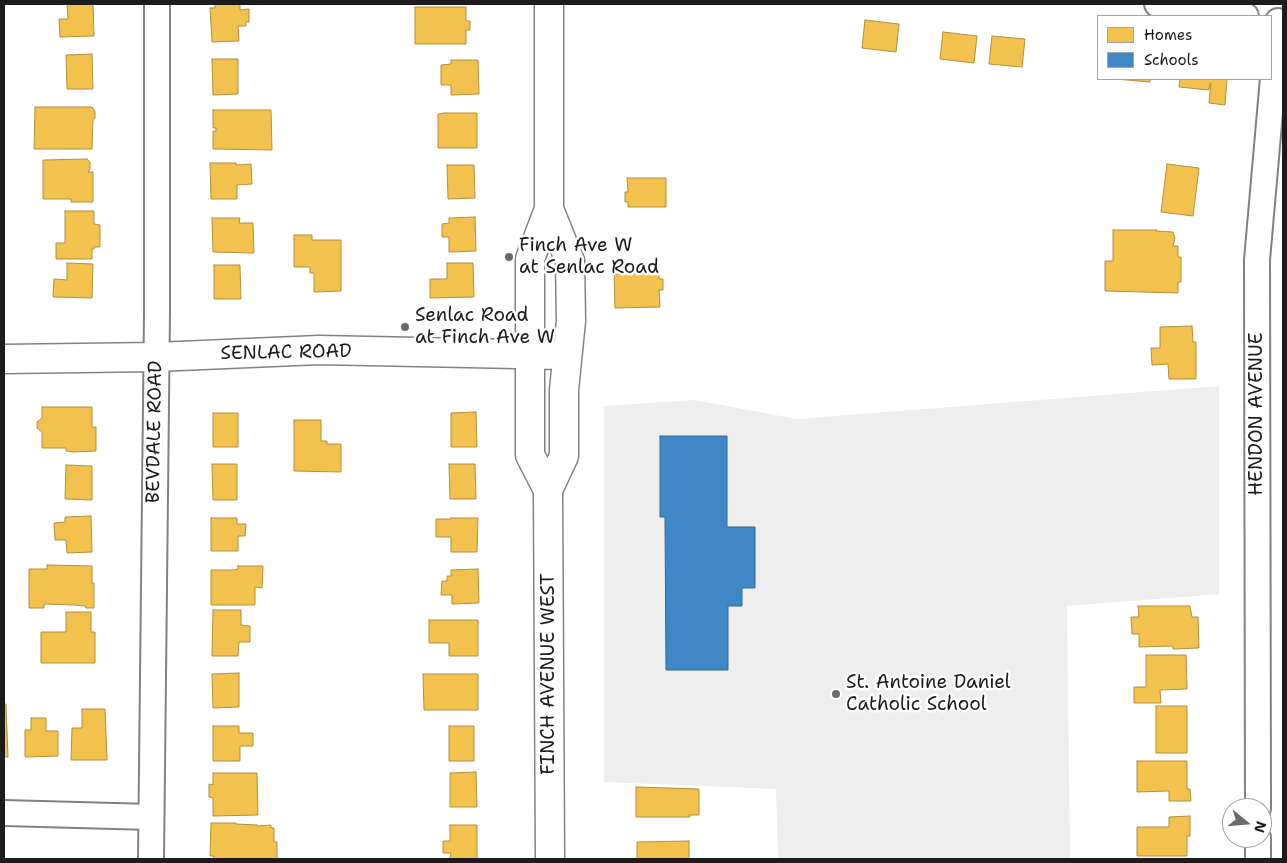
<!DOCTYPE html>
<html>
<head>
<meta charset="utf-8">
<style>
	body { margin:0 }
	#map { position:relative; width:1287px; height:863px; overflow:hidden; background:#fff; font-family:"Shantell Sans",sans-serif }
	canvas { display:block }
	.frame { position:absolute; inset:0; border:5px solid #1c1c1c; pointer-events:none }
	.legend { position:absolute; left:1097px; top:15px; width:175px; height:65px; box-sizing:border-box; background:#fff; border:1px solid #a4a4a4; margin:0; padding:6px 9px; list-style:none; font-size:15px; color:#1c1c1c }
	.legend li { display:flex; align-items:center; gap:10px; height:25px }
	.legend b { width:25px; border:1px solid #a4a4a4 }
	.north { position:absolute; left:1222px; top:798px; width:50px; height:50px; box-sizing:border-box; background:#fff; border:1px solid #a4a4a4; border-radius:50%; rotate:107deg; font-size:14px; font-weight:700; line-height:20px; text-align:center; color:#1c1c1c }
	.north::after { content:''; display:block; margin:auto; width:18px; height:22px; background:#6b6b6b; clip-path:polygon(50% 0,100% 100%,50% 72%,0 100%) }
</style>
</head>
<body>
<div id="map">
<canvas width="1287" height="863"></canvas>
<div class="frame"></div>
<ul class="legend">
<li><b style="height:14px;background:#f2c14e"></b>Homes</li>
<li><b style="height:14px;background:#3f88c5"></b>Schools</li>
</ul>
<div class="north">N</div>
</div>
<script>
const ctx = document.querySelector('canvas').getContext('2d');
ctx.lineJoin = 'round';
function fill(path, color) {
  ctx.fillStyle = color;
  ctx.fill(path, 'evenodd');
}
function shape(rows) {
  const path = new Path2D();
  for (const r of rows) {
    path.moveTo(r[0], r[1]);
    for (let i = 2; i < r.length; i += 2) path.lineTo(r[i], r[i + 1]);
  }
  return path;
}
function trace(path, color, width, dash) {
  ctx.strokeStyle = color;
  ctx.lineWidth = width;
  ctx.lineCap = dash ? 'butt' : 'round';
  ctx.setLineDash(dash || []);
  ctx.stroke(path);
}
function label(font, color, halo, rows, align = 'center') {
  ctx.font = font + ' "Shantell Sans",sans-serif';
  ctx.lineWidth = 5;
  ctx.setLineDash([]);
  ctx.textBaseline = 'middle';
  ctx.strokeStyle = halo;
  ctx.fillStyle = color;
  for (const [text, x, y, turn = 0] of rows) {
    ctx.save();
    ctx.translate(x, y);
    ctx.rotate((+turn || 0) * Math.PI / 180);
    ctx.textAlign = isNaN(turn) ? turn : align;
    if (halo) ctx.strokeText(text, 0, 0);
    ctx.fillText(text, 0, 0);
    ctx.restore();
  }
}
fill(shape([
	[1219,386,1219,594,1067,606,1070,859,778,859,776,789,604,782,604,406,694,400,797,419]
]), '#eee');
fill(shape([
	[860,430,861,506,905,506,906,549,881,550,884,660,737,663,736,617,752,617,752,596,767,595,765,517,736,518,734,433]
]), '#efefef');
const homes = shape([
	[67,4,93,4,94,36,60,37,59,19,68,19,67,4],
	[215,4,240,4,240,10,249,9,249,22,246,22,246,26,238,26,239,41,212,42,210,8,215,8,215,4],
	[415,7,466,7,466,21,470,21,470,30,466,30,466,44,415,44,415,7],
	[865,20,899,24,896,52,862,48,865,20],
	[943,32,977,36,974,63,940,59,943,32],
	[992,36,1025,39,1022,67,989,64,992,36],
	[92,54,93,89,67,89,66,55,92,54],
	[212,59,238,59,238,94,213,95,212,59],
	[451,60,478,60,479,94,451,95,451,85,441,85,441,65,451,64,451,60],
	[1115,79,1150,79,1150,82,1115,79],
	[1180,79,1227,79,1225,105,1209,103,1211,83,1210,83,1209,90,1179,87,1180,79],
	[35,107,92,107,95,111,95,118,93,119,92,149,34,149,35,107],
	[213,110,271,110,272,150,213,149,213,131,216,131,216,128,213,128,213,110],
	[445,113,477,113,477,148,438,148,438,114,445,113],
	[87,159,90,162,90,169,88,172,93,172,93,202,71,202,71,199,43,199,43,160,87,159],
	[210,163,236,163,236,165,251,164,252,184,237,185,237,199,211,199,210,163],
	[1167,164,1199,168,1193,216,1161,212,1167,164],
	[447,165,474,165,475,198,448,199,447,165],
	[627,178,666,178,666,207,628,207,628,202,625,202,625,192,628,192,627,178],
	[65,211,94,211,94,224,100,225,100,247,94,247,94,249,92,249,92,259,56,259,56,243,65,243,65,211],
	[475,217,476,251,449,252,449,237,442,237,442,224,449,223,449,218,475,217],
	[212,218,240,218,239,223,253,223,254,253,213,252,212,218],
	[1113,230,1157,230,1156,231,1173,232,1175,238,1173,246,1178,246,1178,257,1181,257,1181,282,1178,282,1178,293,1105,291,1105,261,1113,261,1113,230],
	[294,235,312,235,312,240,341,240,341,291,314,292,314,273,310,273,310,267,294,267,294,235],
	[67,263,93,264,92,298,53,297,54,279,67,280,67,263],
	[447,263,473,263,474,297,430,298,430,279,447,279,447,263],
	[214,265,240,265,241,299,214,299,214,265],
	[659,273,659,279,663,279,663,290,659,290,660,307,615,308,614,274,659,273],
	[1192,326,1193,342,1196,342,1196,379,1169,379,1168,364,1152,365,1151,348,1160,348,1160,327,1192,326],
	[42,407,92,407,92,427,96,427,96,451,73,452,66,451,66,448,42,448,42,432,37,428,37,422,42,418,42,407],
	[476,412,477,447,451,447,451,413,476,412],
	[213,413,238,413,238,447,213,447,213,413],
	[294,420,321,420,321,441,327,441,327,444,341,444,341,472,294,471,294,420],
	[212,464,237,464,237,500,213,500,212,464],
	[449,464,475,464,476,499,450,499,449,464],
	[66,465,92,466,92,500,65,499,66,465],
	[91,516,92,552,67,553,66,540,55,540,54,523,65,522,65,517,91,516],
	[211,518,237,518,237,524,246,524,245,536,238,536,238,551,211,551,211,518],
	[451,518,478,518,477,552,451,552,451,537,436,537,436,519,451,519,451,518],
	[47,565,92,566,92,583,94,583,94,608,86,608,85,606,74,605,44,604,44,608,29,608,29,569,47,569,47,565],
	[238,566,263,566,262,588,255,587,255,605,211,605,211,570,234,570,238,569,238,566],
	[478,569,479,603,452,604,452,595,441,595,442,581,447,581,447,576,451,576,451,570,478,569],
	[1138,606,1190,606,1192,617,1198,617,1199,648,1173,649,1173,646,1139,647,1139,634,1132,634,1131,617,1139,617,1138,606],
	[213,610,241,610,241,625,250,626,250,642,239,642,238,656,212,656,213,610],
	[66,612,91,612,91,632,95,632,95,663,41,663,41,632,66,632,66,612],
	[429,620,478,620,478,656,449,656,449,643,429,643,429,620],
	[1146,655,1186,655,1187,689,1160,690,1161,703,1134,703,1134,687,1146,687,1146,655],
	[239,673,239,707,213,708,212,674,239,673],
	[423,674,478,674,478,710,424,710,423,674],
	[4,704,6,704,8,757,4,757,4,704],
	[1156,706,1187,706,1187,753,1156,753,1156,706],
	[82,709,105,709,107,760,71,760,72,728,82,728,82,709],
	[31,718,46,718,46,731,58,731,58,756,25,757,25,730,31,730,31,718],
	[213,726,239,726,239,733,253,733,253,746,240,746,240,761,213,761,213,726],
	[449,726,474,726,474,761,449,761,449,726],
	[1137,761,1187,761,1187,789,1190,789,1191,801,1169,801,1169,791,1137,792,1137,761],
	[476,772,477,807,450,807,450,773,476,772],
	[213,773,257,773,258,815,213,816,213,798,209,797,209,784,213,785,213,773],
	[636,787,699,789,699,815,689,815,690,817,636,817,636,787],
	[1190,816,1190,836,1187,836,1187,856,1137,856,1137,827,1169,827,1169,817,1190,816],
	[211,823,236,823,236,824,257,825,257,826,271,825,271,828,274,828,274,842,277,842,277,859,213,859,214,856,210,856,211,823],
	[450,825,477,825,477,859,450,859,451,853,443,853,443,841,450,841,450,825],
	[689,841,689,859,637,859,637,842,689,841]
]);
fill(homes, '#f2c14e');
trace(homes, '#b2903f', 1);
const schools = shape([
	[660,436,727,436,727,527,755,527,755,588,742,588,742,606,728,606,728,670,666,670,665,517,660,517,660,436]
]);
fill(schools, '#3f88c5');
trace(schools, '#346892', 1);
const street = shape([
	[1157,4,1246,16],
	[1258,808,1257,260,1278,21],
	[4,813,151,817],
	[1258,838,1258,859],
	[151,859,157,312,157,4]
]);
const secondary = shape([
	[549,209,570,261,571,321,564,390,564,456,548,490,550,859],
	[4,359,156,357,319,350,567,355],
	[548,490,530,455,530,259,549,209,549,4]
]);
trace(street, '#828282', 28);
trace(secondary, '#828282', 31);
trace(street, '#fff', 24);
trace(secondary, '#fff', 28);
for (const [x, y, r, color] of [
	[509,257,5,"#6b6b6b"],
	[405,327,5,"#6b6b6b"],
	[836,694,5,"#6b6b6b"]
]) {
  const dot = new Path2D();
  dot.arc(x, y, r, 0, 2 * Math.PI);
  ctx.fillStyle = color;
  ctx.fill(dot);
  trace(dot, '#fff', 2);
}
label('19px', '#1c1c1c', '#fff', [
	["Finch Ave W",519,246],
	["at Senlac Road",519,268],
	["Senlac Road",415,316],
	["at Finch Ave W",415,338],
	["St. Antoine Daniel",846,683],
	["Catholic School",846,705]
], 'left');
label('19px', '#1c1c1c', '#fff', [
	["SENLAC ROAD",286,353,-1],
	["HENDON AVENUE",1257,414,-90],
	["BEVDALE ROAD",155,432,-89],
	["FINCH AVENUE WEST",549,674,-90]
]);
</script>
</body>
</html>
